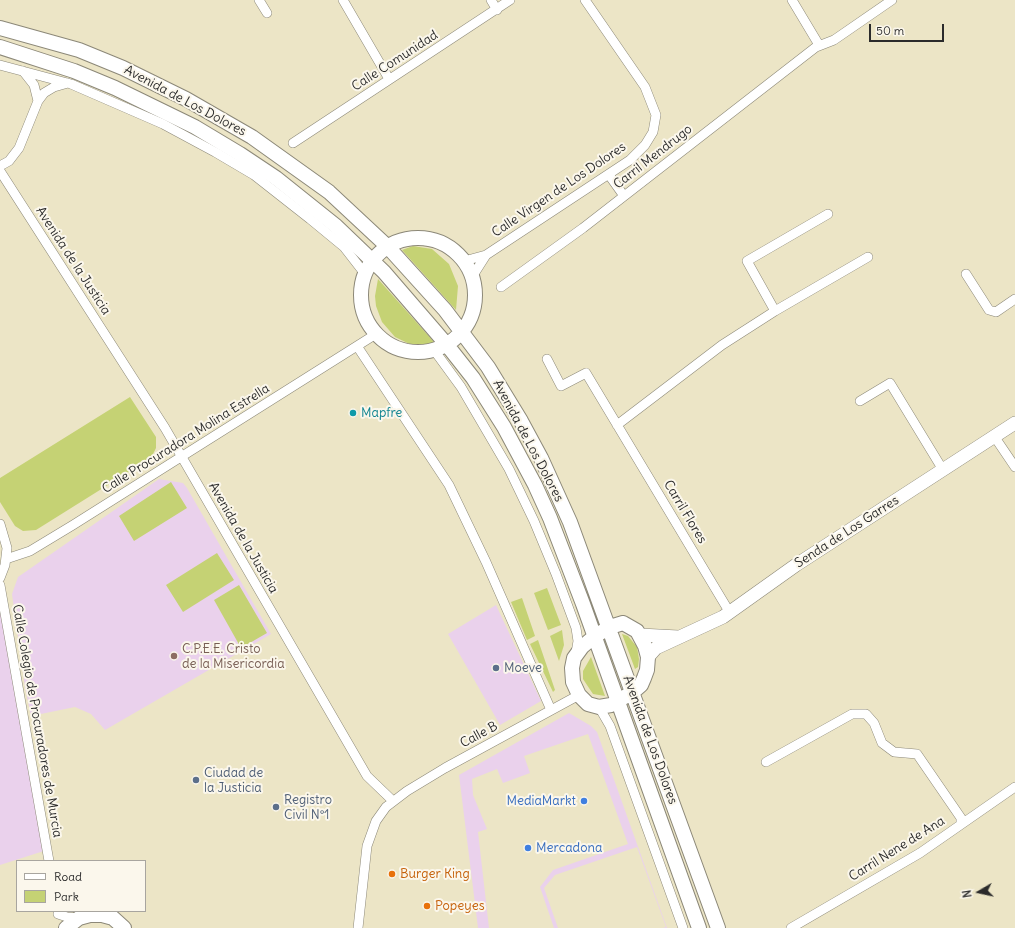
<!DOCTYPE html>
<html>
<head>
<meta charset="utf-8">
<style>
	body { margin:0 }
	#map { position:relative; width:1015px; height:928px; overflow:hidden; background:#ece5c6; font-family:Delius,sans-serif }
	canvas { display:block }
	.legend { position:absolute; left:16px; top:860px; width:130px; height:52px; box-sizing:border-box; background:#fbf7ec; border:1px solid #a8a59f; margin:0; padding:5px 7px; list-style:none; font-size:12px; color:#2b2b2b }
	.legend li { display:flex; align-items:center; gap:8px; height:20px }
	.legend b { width:20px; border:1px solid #a8a59f }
	.north { position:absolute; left:959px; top:872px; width:40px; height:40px; -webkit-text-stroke:3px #fbf7ec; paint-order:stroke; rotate:261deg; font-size:11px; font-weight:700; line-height:16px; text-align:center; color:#2b2b2b }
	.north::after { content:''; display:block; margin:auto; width:14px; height:18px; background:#2b2b2b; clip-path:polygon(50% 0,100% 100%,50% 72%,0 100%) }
	.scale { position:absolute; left:869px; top:24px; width:75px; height:18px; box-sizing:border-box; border:2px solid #2b2b2b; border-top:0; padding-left:5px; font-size:12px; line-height:14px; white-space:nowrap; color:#2b2b2b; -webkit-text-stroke:3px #fbf7ec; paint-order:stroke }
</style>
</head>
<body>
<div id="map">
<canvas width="1015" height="928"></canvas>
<ul class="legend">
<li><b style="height:5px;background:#fff"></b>Road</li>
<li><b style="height:11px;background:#c5d274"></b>Park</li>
</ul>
<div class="north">N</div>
<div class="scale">50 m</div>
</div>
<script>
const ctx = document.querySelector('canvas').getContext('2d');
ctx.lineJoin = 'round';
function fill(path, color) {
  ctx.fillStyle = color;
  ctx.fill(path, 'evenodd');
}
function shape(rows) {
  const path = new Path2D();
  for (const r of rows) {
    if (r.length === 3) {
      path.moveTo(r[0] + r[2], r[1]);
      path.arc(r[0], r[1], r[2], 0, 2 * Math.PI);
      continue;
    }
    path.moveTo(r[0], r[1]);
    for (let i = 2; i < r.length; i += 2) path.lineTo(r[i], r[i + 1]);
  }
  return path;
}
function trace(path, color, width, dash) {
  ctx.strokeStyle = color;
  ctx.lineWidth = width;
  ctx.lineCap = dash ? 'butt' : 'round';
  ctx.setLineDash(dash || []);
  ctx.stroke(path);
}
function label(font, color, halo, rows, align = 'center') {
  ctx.font = font + ' Delius,sans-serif';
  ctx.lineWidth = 4;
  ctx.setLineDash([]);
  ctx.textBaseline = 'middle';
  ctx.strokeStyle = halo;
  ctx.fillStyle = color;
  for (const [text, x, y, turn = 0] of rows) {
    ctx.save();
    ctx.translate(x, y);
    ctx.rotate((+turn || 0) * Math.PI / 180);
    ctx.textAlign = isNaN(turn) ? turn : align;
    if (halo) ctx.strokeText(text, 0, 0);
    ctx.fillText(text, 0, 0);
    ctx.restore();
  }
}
fill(shape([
	[159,479,183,483,187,488,271,634,105,730,91,714,75,707,31,716,25,687,12,594,18,577],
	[0,585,47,850,0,865],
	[496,605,541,701,500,725,448,634],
	[569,713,591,726,597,732,667,928,663,928,666,927,637,847,555,875,544,888,558,928,554,928,540,887,553,870,628,844,588,734,524,756,530,773,503,783,497,769,472,779,473,795,487,829,478,832,489,928,478,928,459,775]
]), '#ead1ec');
fill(shape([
	[413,246,432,249,449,264,458,286,456,310,402,250],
	[378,279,434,342,429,345,416,347,395,337,382,322,376,306,375,296],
	[130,397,156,437,156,448,151,458,36,530,23,531,15,526,0,502,0,478],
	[171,482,187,508,134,541,119,516],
	[217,553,234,580,183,612,166,585],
	[239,585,267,633,241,648,214,600],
	[547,588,561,625,548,630,534,593],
	[522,598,535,636,527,640,511,602],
	[562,630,564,645,559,661,550,636],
	[622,634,628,636,637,647,639,659,638,667,635,669],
	[538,640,555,690,553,692,530,644],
	[591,657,605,696,593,694,583,679,583,671]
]), '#c5d274');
const street = shape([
	[259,0,267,13],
	[343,0,389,79],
	[491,0,497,10],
	[792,0,819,45],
	[0,65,71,84,163,124,215,152,254,175,310,219,344,247,365,274],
	[23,71,34,85,38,101],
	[293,143,510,0],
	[0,166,9,161,19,148,38,101,44,93,54,87,68,83],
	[0,171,165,428,367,776,393,801],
	[609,175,624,196],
	[464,261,486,255,630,160,645,145,653,132,656,115,645,87,585,0],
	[966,274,989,310,996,312,1015,299],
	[472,277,486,255],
	[501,287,583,228,816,47,834,40,892,0],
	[775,311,747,261,828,214],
	[357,346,449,485,486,562,551,710],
	[434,350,461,387,509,469,534,521,556,574,576,628,578,641,576,653],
	[547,359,561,386,586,373,730,613],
	[860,401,890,383,943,470],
	[617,425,722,345,775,311,868,257],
	[994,436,1015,467],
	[0,524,7,548,5,565,0,578],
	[6,559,30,551,73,525,376,334],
	[0,585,49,861],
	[599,707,610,726,683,928],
	[766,762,852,714,866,714,874,723,882,743,894,752,917,754,961,818,961,824],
	[58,914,67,917,79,918],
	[358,928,367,846,376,821,386,807,407,791,445,768,579,695],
	[791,928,920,853,1015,787]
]);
const secondary = shape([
	[640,635,678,637],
	[648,657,656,648,723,617,796,565,1015,423]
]);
const primary = shape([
	[0,28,79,50,123,68,186,99,252,137,329,192,388,247,445,310,488,367,521,421,541,458,570,522,718,928],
	[0,47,74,71,115,88,195,127,240,154,276,178,336,226,384,272,447,345,473,378,504,427,535,485,550,518,583,604,699,928],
	[418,295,57],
	[623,623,637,631,645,646,648,657,647,670,644,678,641,685,633,692,611,705,599,707,588,704,579,695,573,682,572,668,574,658,582,647,595,636,610,627,623,623],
	[66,928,79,918,90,915,102,915,113,918,124,928]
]);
trace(street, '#8c8878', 10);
trace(secondary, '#8c8878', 14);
trace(primary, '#8c8878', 16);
trace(street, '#fff', 9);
trace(secondary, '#fff', 13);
trace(primary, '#fff', 14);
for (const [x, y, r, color] of [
	[353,413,4,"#0f9aa8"],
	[174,656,4,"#8d6e63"],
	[496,668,4,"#5c6f8a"],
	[196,780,4,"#5c6f8a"],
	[584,801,4,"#3f7fe0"],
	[276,807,4,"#5c6f8a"],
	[528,848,4,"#3f7fe0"],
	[392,874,4,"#e8710a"],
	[427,906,4,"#e8710a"]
]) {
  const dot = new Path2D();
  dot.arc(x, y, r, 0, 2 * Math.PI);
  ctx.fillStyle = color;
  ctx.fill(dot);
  trace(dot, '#fbf7ec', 1.5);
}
label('13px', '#2b2b2b', '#fbf7ec', [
	["Calle Comunidad",395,61,-33],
	["Avenida de Los Dolores",185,101,28],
	["Carril Mendrugo",653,157,-38],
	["Calle Virgen de Los Dolores",559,190,-34],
	["Avenida de la Justicia",73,261,57],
	["Calle Procuradora Molina Estrella",186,439,-32],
	["Avenida de Los Dolores",528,441,62],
	["Carril Flores",685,512,59],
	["Senda de Los Garres",847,532,-33],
	["Avenida de la Justicia",243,538,60],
	["Calle Colegio de Procuradores de Murcia",37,721,80],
	["Calle B",479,735,-28],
	["Avenida de Los Dolores",650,740,70],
	["Carril Nene de Ana",897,849,-32]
]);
label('13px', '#0d838f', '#fbf7ec', [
	["Mapfre",361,413]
], 'left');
label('13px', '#785e54', '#fbf7ec', [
	["C.P.E.E. Cristo",182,649],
	["de la Misericordia",182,664]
], 'left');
label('13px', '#4e5e75', '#fbf7ec', [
	["Moeve",504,668],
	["Ciudad de",204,773],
	["la Justicia",204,788],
	["Registro",284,800],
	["Civil Nº1",284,815]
], 'left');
label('13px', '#366cbe', '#fbf7ec', [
	["MediaMarkt",576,801],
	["Mercadona",536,848,"left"]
], 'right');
label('13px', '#c56008', '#fbf7ec', [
	["Burger King",400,874],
	["Popeyes",435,906]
], 'left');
</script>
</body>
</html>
